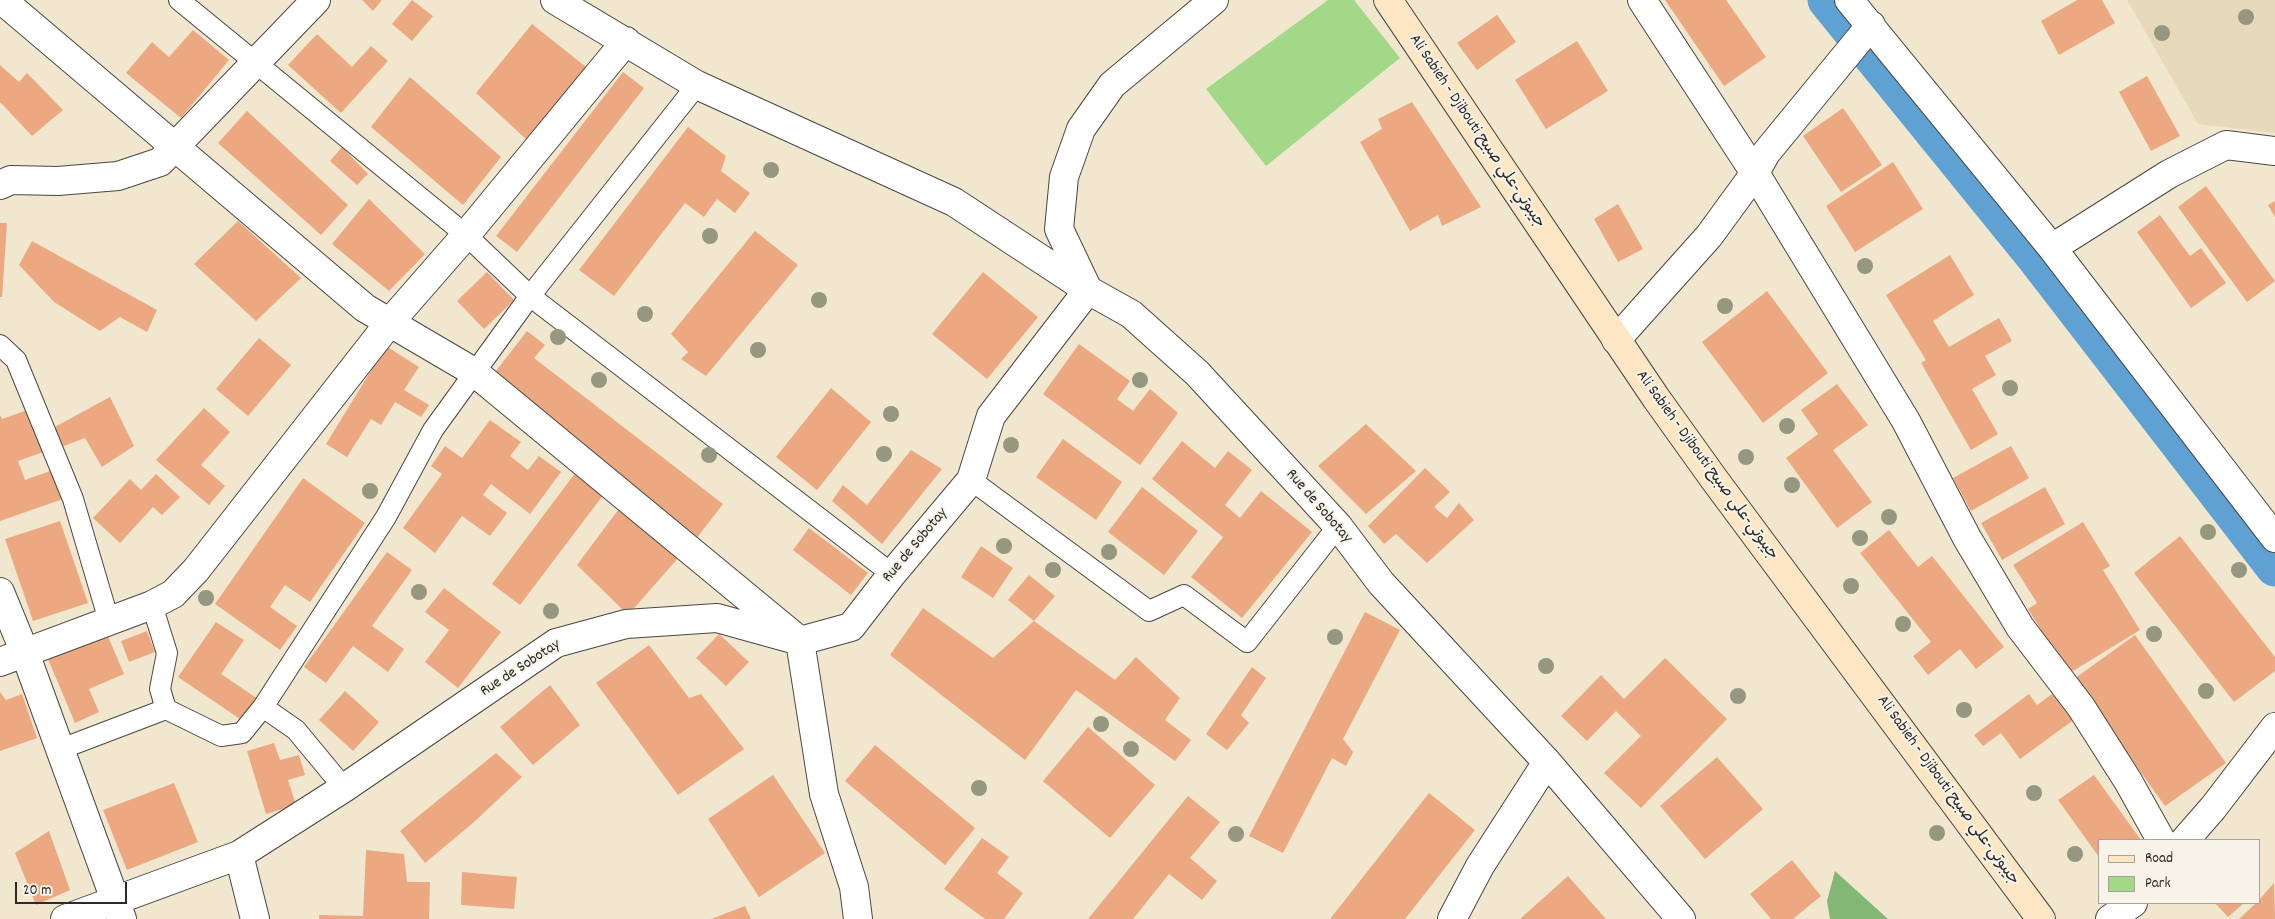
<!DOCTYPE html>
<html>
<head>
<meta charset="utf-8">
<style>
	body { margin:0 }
	#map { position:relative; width:2275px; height:919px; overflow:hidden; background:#f1e7ce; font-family:Dekko,sans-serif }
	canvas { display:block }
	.legend { position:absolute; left:2098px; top:839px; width:162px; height:65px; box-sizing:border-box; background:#f7f3e8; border:1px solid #a5a39c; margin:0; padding:6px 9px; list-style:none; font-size:15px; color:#2b2b2b }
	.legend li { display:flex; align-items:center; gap:10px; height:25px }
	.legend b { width:25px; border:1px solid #a5a39c }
	.scale { position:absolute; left:15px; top:882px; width:112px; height:22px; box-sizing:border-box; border:2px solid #2b2b2b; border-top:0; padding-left:6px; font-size:15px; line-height:18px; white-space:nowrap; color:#2b2b2b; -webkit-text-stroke:4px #f7f3e8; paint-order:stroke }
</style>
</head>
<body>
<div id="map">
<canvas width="2275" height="919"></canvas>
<ul class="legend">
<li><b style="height:6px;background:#fce6c4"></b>Road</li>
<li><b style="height:14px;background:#a3d888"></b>Park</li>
</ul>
<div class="scale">20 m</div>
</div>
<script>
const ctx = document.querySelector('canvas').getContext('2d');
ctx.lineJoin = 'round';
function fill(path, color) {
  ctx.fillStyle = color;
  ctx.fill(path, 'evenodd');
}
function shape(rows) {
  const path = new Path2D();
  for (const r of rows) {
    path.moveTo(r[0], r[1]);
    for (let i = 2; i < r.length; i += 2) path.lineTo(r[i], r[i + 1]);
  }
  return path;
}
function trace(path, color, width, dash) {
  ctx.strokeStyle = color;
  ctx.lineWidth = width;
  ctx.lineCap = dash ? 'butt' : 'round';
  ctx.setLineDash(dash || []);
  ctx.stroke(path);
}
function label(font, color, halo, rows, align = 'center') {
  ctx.font = font + ' Dekko,"Playpen Sans Arabic",sans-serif';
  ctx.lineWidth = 4;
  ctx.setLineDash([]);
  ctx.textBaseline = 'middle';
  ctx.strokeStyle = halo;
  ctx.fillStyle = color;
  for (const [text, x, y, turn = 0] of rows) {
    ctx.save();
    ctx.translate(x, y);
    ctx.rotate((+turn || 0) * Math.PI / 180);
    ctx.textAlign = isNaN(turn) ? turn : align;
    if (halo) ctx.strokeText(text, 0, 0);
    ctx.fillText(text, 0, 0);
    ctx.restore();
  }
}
fill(shape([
	[2127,0,2275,0,2275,133,2198,124]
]), '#e6daba');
fill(shape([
	[1328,0,1354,0,1400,58,1266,166,1206,89]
]), '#a3d888');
fill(shape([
	[1835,871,1888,919,1830,919,1827,901]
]), '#82b874');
trace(shape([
	[1827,0,2038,260,2275,567]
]), '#5ea1d2', 39);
fill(shape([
	[362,0,382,0,373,11],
	[412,0,433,16,412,41,392,24],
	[1665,0,1726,0,1766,57,1724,86],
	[2077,0,2102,0,2115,23,2059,55,2041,21],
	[1497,15,1516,42,1477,70,1457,43],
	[532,24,586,67,527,140,476,93],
	[193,30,229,60,181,118,126,73,152,42,169,57],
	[317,34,352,67,371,46,388,61,341,113,288,65],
	[1577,41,1608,91,1546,129,1515,80],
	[0,65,19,82,27,73,63,110,32,136,0,102],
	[623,72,644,88,517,252,496,236],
	[2147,76,2180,136,2151,151,2119,92],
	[410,77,501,157,463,205,371,127],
	[1412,102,1481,207,1442,226,1438,215,1410,231,1360,142,1382,129,1378,119],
	[1843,108,1882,165,1841,192,1803,136],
	[247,111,348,205,321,235,218,143],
	[688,127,726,156,721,171,750,193,735,213,717,199,704,217,685,203,614,296,579,270],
	[342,147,368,174,357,185,330,161],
	[1893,162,1923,209,1855,252,1826,206],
	[2206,186,2275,281,2247,302,2178,207],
	[369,199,425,254,389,291,332,244],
	[2275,201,2275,217,2268,205],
	[1618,204,1643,249,1618,262,1594,219],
	[2160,215,2190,256,2201,248,2226,283,2191,308,2137,232],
	[238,221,301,278,256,321,194,264],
	[0,223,7,223,2,297,0,297],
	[755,231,798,265,706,376,681,359,688,352,671,334],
	[32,241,157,310,147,332,120,317,100,331,54,302,19,265],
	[1950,255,1974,295,1933,321,1949,347,1999,318,2012,341,1985,356,1996,375,1972,389,1998,434,1971,450,1921,363,1926,360,1886,295],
	[487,272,514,300,484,329,457,301],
	[983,272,1038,317,987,379,932,334],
	[1767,291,1828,373,1763,423,1702,342],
	[527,331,545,345,534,358,723,504,696,539,489,380],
	[259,338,291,365,248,416,216,389],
	[1079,344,1130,381,1117,399,1133,411,1150,389,1178,413,1140,465,1043,394],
	[386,346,419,367,404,390,429,405,421,417,395,402,381,425,371,419,347,457,326,444],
	[1837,384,1868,425,1833,450,1872,502,1837,528,1786,458,1818,434,1801,410],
	[831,388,871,422,817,490,776,457],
	[110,397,134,446,102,467,85,438,61,447,53,428],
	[204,408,230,432,201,465,225,486,209,505,156,460],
	[30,409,46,451,18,461,25,480,53,470,63,499,0,521,0,415,2,419],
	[490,420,521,442,510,456,528,470,539,456,561,472,530,514,491,484,483,495,507,513,490,536,462,516,435,553,403,528,442,474,431,466,445,446,462,458],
	[1366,424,1416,471,1366,514,1318,466],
	[1063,439,1122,482,1096,520,1036,477],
	[1182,441,1215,468,1228,451,1252,470,1225,505,1240,518,1261,491,1312,532,1242,618,1191,577,1223,537,1152,479],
	[2011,446,2029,478,1971,511,1953,478],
	[911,450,942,469,882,544,832,501,843,485,867,505],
	[1425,468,1450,492,1434,507,1447,518,1459,503,1474,520,1427,563,1396,534,1384,544,1368,526],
	[576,472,604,494,520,605,492,584],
	[156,474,180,497,162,515,153,507,120,543,93,518,130,479,141,490],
	[303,478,365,523,310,602,285,585,270,607,297,626,280,650,215,604],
	[1142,487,1198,531,1164,575,1108,532],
	[2045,487,2065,524,2002,560,1981,523],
	[618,510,679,557,628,615,577,565],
	[60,521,88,603,33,621,5,539],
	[2083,522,2110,566,2103,570,2140,630,2068,674,2028,609,2037,603,2013,565],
	[809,528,868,573,851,595,793,550],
	[1889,530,1918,567,1932,556,2004,647,1976,669,1960,649,1928,675,1913,656,1931,642,1860,553],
	[2180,536,2275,657,2275,671,2234,702,2134,573],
	[981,546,1013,568,993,598,961,577],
	[387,552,412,570,372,626,404,649,388,672,353,646,326,683,304,667],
	[1029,575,1055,596,1034,621,1008,600],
	[444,588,501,632,458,688,425,662,449,630,425,612],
	[923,608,993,658,1034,621,1115,680,1136,657,1180,698,1165,720,1191,740,1175,761,1076,690,1025,760,890,655],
	[1365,612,1400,630,1343,739,1353,752,1346,766,1332,758,1283,853,1249,836],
	[216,622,244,640,221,674,258,699,243,721,178,677],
	[147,631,155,652,129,662,121,641],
	[107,634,124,674,89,689,99,712,75,723,48,659],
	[719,634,749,662,726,686,696,658],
	[2135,635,2226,763,2165,806,2074,679],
	[649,645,689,698,701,694,744,749,678,795,596,683],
	[1665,658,1727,719,1641,808,1604,773,1641,736,1616,711,1587,741,1561,716,1601,675,1624,699],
	[1252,667,1266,678,1241,715,1249,723,1227,750,1206,734],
	[550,685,580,725,533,765,500,727],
	[2059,689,2079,716,2020,759,2001,733,1983,746,1974,735,2029,694,2037,705],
	[345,691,379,722,353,751,319,720],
	[0,692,6,700,22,694,37,738,0,751],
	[1088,727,1155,785,1110,838,1043,781],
	[274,743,280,760,299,755,305,775,288,780,296,805,266,814,247,751],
	[875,745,975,828,945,865,845,781],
	[496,753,522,777,474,822,425,863,400,831],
	[1717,757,1763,809,1705,859,1660,806],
	[773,775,825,853,759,897,708,819],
	[2094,775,2141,840,2099,840,2099,857,2058,800],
	[174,783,198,842,127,870,103,810],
	[1429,793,1475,830,1405,919,1330,919],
	[1188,796,1220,822,1190,858,1217,881,1202,900,1169,874,1133,919,1088,919],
	[49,831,70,890,36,905,15,853],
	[982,838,1009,857,997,873,1023,893,1004,919,985,919,944,889],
	[366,850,404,854,407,882,430,882,429,919,319,919,319,915,363,916],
	[1792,860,1821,896,1793,919,1771,919,1750,894],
	[462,872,517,877,514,909,461,905],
	[1568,876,1606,919,1520,919],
	[2274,883,2275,919,2239,919,2256,903,2259,903,2259,900],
	[2215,903,2244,903,2228,917],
	[745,906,751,919,711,919]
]), '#eca881');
const service = shape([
	[179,0,466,235,530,296,892,574],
	[0,345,16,360,73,499,109,621],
	[971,480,1149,611,1184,595,1247,642,1338,526],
	[152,605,167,653,160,689,166,709],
	[263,707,296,730,344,788],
	[61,749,166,709,221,736,242,733,263,707,386,517,433,430,530,296,697,85]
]);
const minor = shape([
	[2,0,365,308,474,372,800,641,824,794,854,887,858,919],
	[555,0,697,85,954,202,1088,290],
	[1642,0,1755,173,1766,153,1871,25],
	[1849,0,2052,248,2275,538],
	[0,185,11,180,58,181,118,176,160,162,316,0],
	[2052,248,2169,174,2226,145,2275,151],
	[1088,290,1059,229,1064,177,1081,129,1112,85,1214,0],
	[1616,340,1709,236,1755,173,1906,421,1967,538,2020,627,2081,707,2128,781,2161,840],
	[0,592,25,653,122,919],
	[0,662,152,605,173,594,196,570,390,322,466,235,626,41],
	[2185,840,2213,808,2275,727],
	[239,855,255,919],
	[65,919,239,855,344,788,556,643,626,624,717,618,800,641,851,627,892,574,971,480,991,416,1088,290,1131,314,1197,373,1338,526,1381,583,1547,762,1681,919],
	[1452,919,1480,866,1547,762],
	[2110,919,2133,903]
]);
const secondary = shape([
	[1388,0,1656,398,1714,479,2041,919]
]);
trace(service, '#494743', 22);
trace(minor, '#494743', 30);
trace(secondary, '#494743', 30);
trace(service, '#fff', 20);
trace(minor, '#fff', 28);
trace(secondary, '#fce6c4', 28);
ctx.fillStyle = '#959781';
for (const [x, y] of [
	[2246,17],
	[2162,33],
	[771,170],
	[710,236],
	[1865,266],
	[819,300],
	[1725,306],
	[645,314],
	[558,337],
	[758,350],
	[599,380],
	[1140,380],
	[2010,388],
	[891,414],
	[1787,426],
	[1011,445],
	[884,454],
	[709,455],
	[1746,457],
	[1792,485],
	[370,491],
	[1889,517],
	[2208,532],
	[1860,538],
	[1004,546],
	[1109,552],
	[1053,570],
	[2239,570],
	[1851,586],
	[419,592],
	[206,598],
	[551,611],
	[1903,624],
	[2154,634],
	[1335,637],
	[1546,666],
	[2206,691],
	[1738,696],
	[1964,710],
	[1101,724],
	[1131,749],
	[979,788],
	[2034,793],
	[1937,833],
	[1236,834],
	[2075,854]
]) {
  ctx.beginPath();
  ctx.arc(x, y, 8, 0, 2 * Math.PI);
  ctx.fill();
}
label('16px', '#2b2b2b', '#f7f3e8', [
	["Ali Sabieh - Djibouti جيبوتي-علي صبيح",1476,132,56],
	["Ali Sabieh - Djibouti جيبوتي-علي صبيح",1706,466,54],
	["Rue de Sobotay",1318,507,49],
	["Rue de Sobotay",916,546,-50],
	["Rue de Sobotay",521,669,-33],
	["Ali Sabieh - Djibouti جيبوتي-علي صبيح",1947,791,54]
]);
</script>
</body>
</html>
